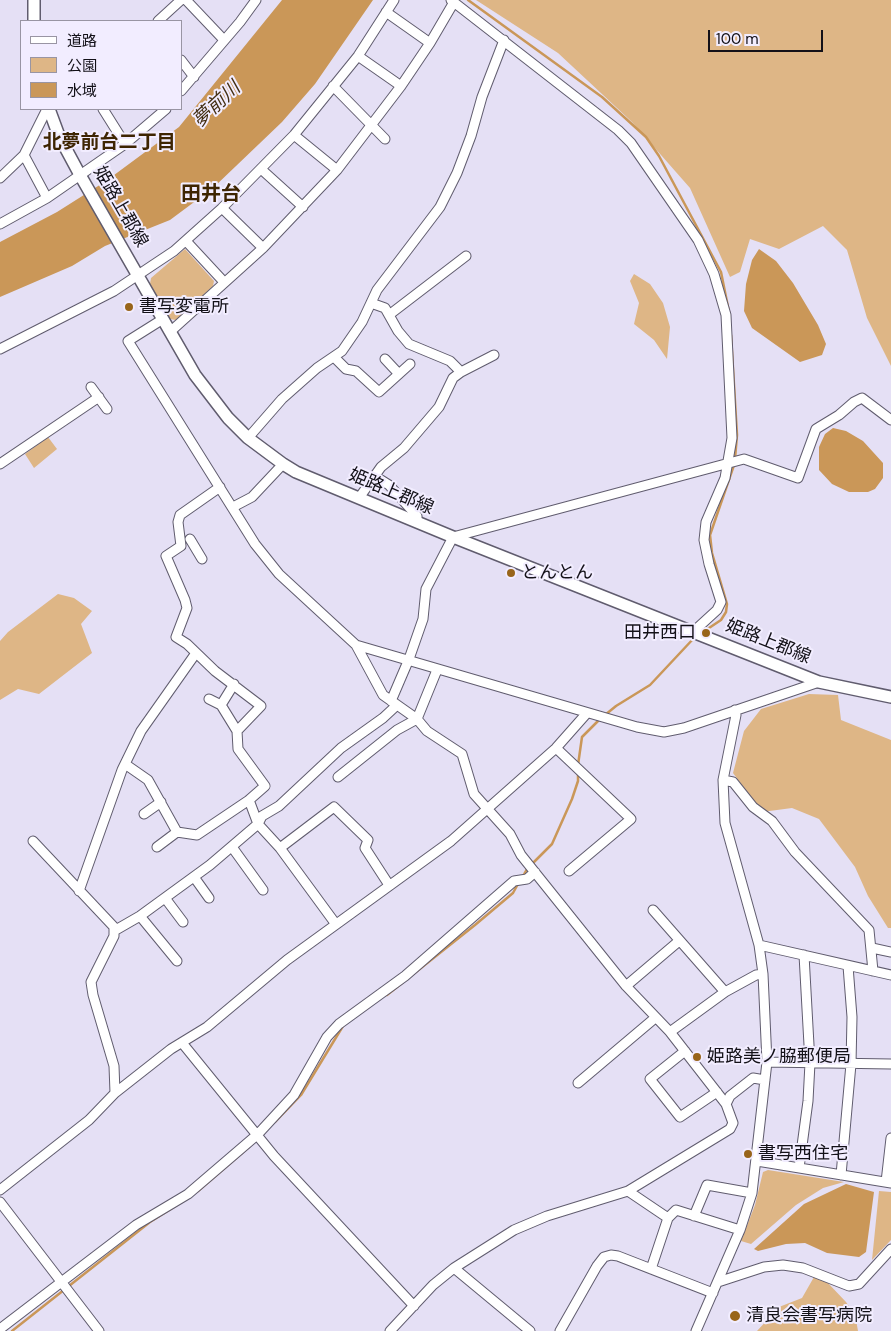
<!DOCTYPE html>
<html>
<head>
<meta charset="utf-8">
<style>
	body { margin:0 }
	#map { position:relative; width:891px; height:1331px; overflow:hidden; background:#e5e0f5; font-family:"DM Sans","Noto Sans JP",sans-serif }
	canvas { display:block }
	.legend { position:absolute; left:20px; top:20px; width:162px; height:90px; box-sizing:border-box; background:#f2edff; border:1px solid #9995a3; margin:0; padding:6px 9px; list-style:none; font-size:15px; color:#131118 }
	.legend li { display:flex; align-items:center; gap:10px; height:25px }
	.legend b { width:25px; border:1px solid #9995a3 }
	.scale { position:absolute; left:708px; top:30px; width:115px; height:22px; box-sizing:border-box; border:2px solid #131118; border-top:0; padding-left:6px; font-size:15px; line-height:18px; white-space:nowrap; color:#131118; -webkit-text-stroke:4px #f2edff; paint-order:stroke }
</style>
</head>
<body>
<div id="map">
<canvas width="891" height="1331"></canvas>
<ul class="legend">
<li><b style="height:6px;background:#fff"></b>道路</li>
<li><b style="height:14px;background:#deb686"></b>公園</li>
<li><b style="height:14px;background:#ca9758"></b>水域</li>
</ul>
<div class="scale">100 m</div>
</div>
<script>
const ctx = document.querySelector('canvas').getContext('2d');
ctx.lineJoin = 'round';
function fill(path, color) {
  ctx.fillStyle = color;
  ctx.fill(path, 'evenodd');
}
function shape(rows) {
  const path = new Path2D();
  for (const r of rows) {
    path.moveTo(r[0], r[1]);
    for (let i = 2; i < r.length; i += 2) path.lineTo(r[i], r[i + 1]);
  }
  return path;
}
function trace(path, color, width, dash) {
  ctx.strokeStyle = color;
  ctx.lineWidth = width;
  ctx.lineCap = dash ? 'butt' : 'round';
  ctx.setLineDash(dash || []);
  ctx.stroke(path);
}
function label(font, color, halo, rows, align = 'center') {
  ctx.font = font + ' "DM Sans","Noto Sans JP",sans-serif';
  ctx.lineWidth = 4;
  ctx.setLineDash([]);
  ctx.textBaseline = 'middle';
  ctx.strokeStyle = halo;
  ctx.fillStyle = color;
  for (const [text, x, y, turn = 0] of rows) {
    ctx.save();
    ctx.translate(x, y);
    ctx.rotate((+turn || 0) * Math.PI / 180);
    ctx.textAlign = isNaN(turn) ? turn : align;
    if (halo) ctx.strokeText(text, 0, 0);
    ctx.fillText(text, 0, 0);
    ctx.restore();
  }
}
fill(shape([
	[476,0,891,0,891,366,867,318,847,250,823,226,779,249,750,239,740,272,730,277,690,188,632,122,558,53],
	[185,249,214,281,213,286,176,320,170,319,150,284,151,278],
	[634,274,650,284,663,303,670,327,667,359,654,340,634,324,639,303,630,281],
	[48,437,57,449,34,468,25,454],
	[58,594,74,598,92,611,81,624,92,653,39,694,18,689,0,700,0,641,8,632],
	[809,694,838,695,841,720,891,740,891,928,888,928,868,896,855,867,819,819,792,808,762,812,733,773,744,731,761,709],
	[768,1170,844,1182,823,1188,796,1205,751,1244,741,1241,755,1205,763,1172],
	[879,1191,891,1192,891,1240,872,1260],
	[814,1277,827,1282,846,1302,855,1314,858,1331,757,1331,779,1307,802,1298]
]), '#deb686');
fill(shape([
	[282,0,373,0,315,84,282,122,213,188,170,220,105,246,72,266,0,297,0,242,57,212,106,181,179,127],
	[759,249,776,261,793,283,818,325,826,344,822,355,800,362,752,328,744,311,746,284,752,260],
	[833,428,846,431,863,441,883,463,883,478,875,489,868,492,849,492,832,484,819,470,819,447,825,434],
	[846,1184,874,1192,866,1252,859,1257,827,1253,805,1243,786,1244,758,1251,754,1249,804,1204]
]), '#ca9758');
trace(shape([
	[468,0,602,97,646,137,659,156,721,272,729,312],
	[731,335,737,435,735,459],
	[703,632,721,620,726,612,727,604,712,553,710,535,734,465],
	[605,715,616,706,650,685,694,638],
	[578,765,582,737,601,718],
	[522,878,527,869,552,844,572,799,578,781,578,773],
	[387,995,475,925,513,893,519,882],
	[275,1122,301,1095,343,1026],
	[198,1191,249,1147],
	[12,1331,150,1222,190,1197]
]), '#ca9758', 2.5);
const minor = shape([
	[186,0,224,40],
	[451,0,618,130,631,143,698,240,714,274,726,315,732,438,725,478,706,522,704,540,709,564,721,602,717,610,694,631],
	[386,12,430,43],
	[158,21,181,0],
	[358,56,401,86],
	[181,60,194,77],
	[333,86,385,139],
	[181,91,240,22,256,0],
	[103,109,125,144],
	[294,135,337,170],
	[24,155,47,198],
	[261,169,303,207],
	[0,178,24,155,47,109],
	[222,208,263,248],
	[0,224,47,198,125,144,166,109],
	[186,241,224,282],
	[371,303,385,308,398,331,409,344,450,361,461,372,494,355],
	[389,315,466,256],
	[163,319,128,341,255,544,279,574,356,645,637,727,664,732,684,728,819,682],
	[171,331,263,248,337,170,401,86,430,43,454,2],
	[0,349,114,291,174,251,222,208,294,135,358,56,394,0],
	[334,357,346,369,356,371,379,392,410,364],
	[385,359,399,374],
	[91,387,107,409],
	[248,438,282,399,317,368,342,351,362,322,377,290,440,207,457,173,471,136,482,97,504,40],
	[0,464,99,397],
	[370,480,381,480,389,485,417,516,417,522],
	[359,498,381,467,404,448,439,407,453,378,461,372],
	[233,507,252,497,283,464],
	[190,539,202,559],
	[356,645,383,695,417,719,427,731,462,754,474,794,510,834,521,855,626,986,670,1032,726,1104,733,1123,730,1129,628,1191,547,1216,514,1230,454,1268,433,1285,390,1331],
	[209,699,221,705,237,731],
	[391,701,409,659,423,619,426,589,453,537,744,459,798,478,816,429,839,415,854,402,862,398,891,420],
	[221,705,234,684],
	[556,748,631,819,569,871],
	[125,764,148,780,177,832],
	[338,777,397,730,417,719,437,670],
	[723,780,733,782,753,807,772,821,795,852,869,930,873,971],
	[249,800,258,824,280,848,335,923],
	[144,814,161,802],
	[33,841,114,927,114,936,91,982,93,995,114,1066,115,1093],
	[157,847,177,832,197,835,249,800,265,786,238,749,237,731,261,706,215,671,187,644,176,637,187,608,185,600,166,556,181,546,178,522,180,515,220,487],
	[232,847,263,890],
	[280,848,334,807,368,840,365,848,389,885],
	[194,877,209,898],
	[79,891,122,770,141,731,196,653],
	[165,898,183,922],
	[653,910,725,992],
	[140,916,177,961],
	[114,931,140,916,210,865,258,824,262,816,279,806,341,748,383,718,397,705],
	[759,945,891,975],
	[872,948,891,952],
	[626,986,679,941],
	[670,1032,725,992,756,975,763,974],
	[183,1044,274,1156,414,1306],
	[685,1051,650,1079,680,1117,717,1092],
	[767,1062,891,1064],
	[578,1083,655,1018],
	[726,1104,730,1096,753,1078,765,1080],
	[757,1161,891,1183],
	[799,1168,808,1101,810,1063,804,955],
	[841,1175,851,1064,852,1017,848,966],
	[886,1182,891,1138],
	[0,1190,89,1120,115,1093,171,1049,207,1027,287,960,451,841,556,748,587,713],
	[628,1191,668,1218],
	[0,1202,99,1331],
	[694,1216,707,1185,752,1193],
	[454,1268,530,1331],
	[651,1269,668,1218,676,1210,740,1230],
	[718,1282,764,1267,783,1265,803,1268,849,1286,859,1284,891,1249],
	[0,1329,136,1225,188,1194,258,1134,294,1095,327,1037,339,1024,405,976,514,881,527,879,535,872],
	[560,1331,597,1266,604,1257,611,1255,618,1256,713,1293],
	[696,1331,740,1230,752,1193,767,1062,763,974,759,945,725,823,723,780,736,715,735,710]
]);
const major = shape([
	[34,21,34,0],
	[49,109,59,136,80,175,195,375,228,418,248,438,283,464,296,472,453,537,819,682,891,697]
]);
trace(minor, '#605c6e', 11);
trace(major, '#605c6e', 14);
trace(minor, '#fff', 9);
trace(major, '#fff', 11);
for (const [x, y, r, color] of [
	[129,307,5,"#98651a"],
	[511,573,5,"#98651a"],
	[706,633,5,"#98651a"],
	[697,1057,5,"#98651a"],
	[748,1154,5,"#98651a"],
	[735,1316,6,"#98651a"]
]) {
  const dot = new Path2D();
  dot.arc(x, y, r, 0, 2 * Math.PI);
  ctx.fillStyle = color;
  ctx.fill(dot);
  trace(dot, '#f2edff', 2);
}
label('18px', '#131118', '#f2edff', [
	["姫路上郡線",120,207,60],
	["姫路上郡線",391,492,23],
	["姫路上郡線",768,642,22]
]);
label('18px', '#131118', '#f2edff', [
	["書写変電所",139,307],
	["とんとん",521,573],
	["田井西口",696,633,"right"],
	["姫路美ノ脇郵便局",707,1057],
	["書写西住宅",758,1154],
	["清良会書写病院",746,1316]
], 'left');
label('italic 19px', '#432e12', '#f2edff', [
	["夢前川",217,105,-43]
]);
label('bold 19px', '#3e2502', '#f2edff', [
	["北夢前台二丁目",109,143]
]);
label('bold 20px', '#3e2502', '#f2edff', [
	["田井台",211,195]
]);
</script>
</body>
</html>
